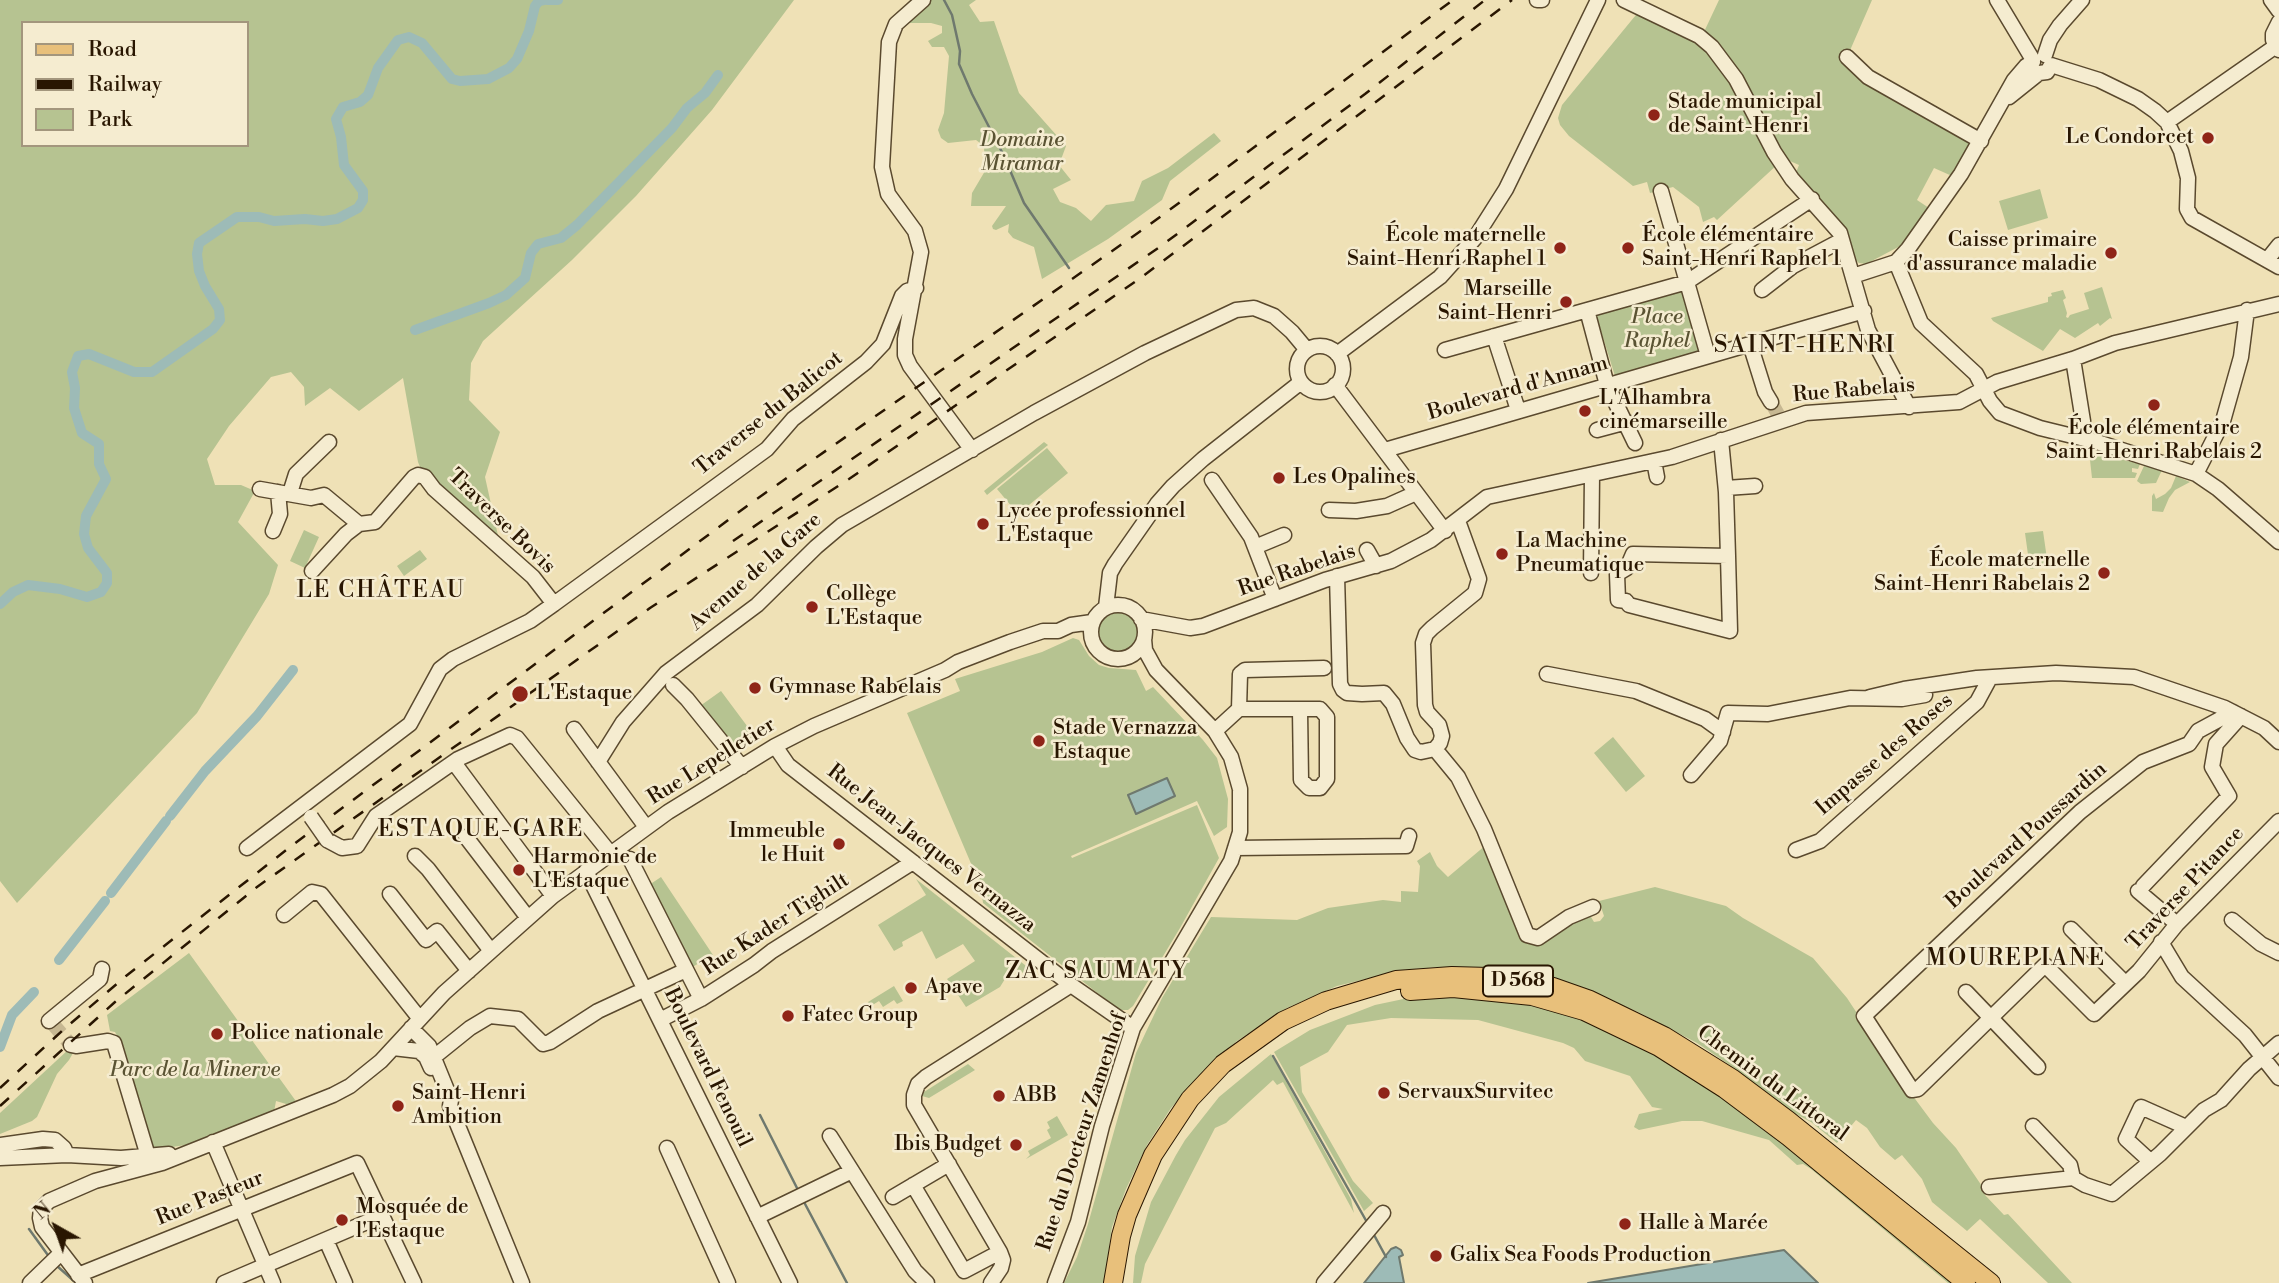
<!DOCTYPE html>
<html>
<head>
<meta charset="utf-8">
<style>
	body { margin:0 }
	#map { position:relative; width:2279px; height:1283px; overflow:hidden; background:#efe1b6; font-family:"Libre Bodoni",serif }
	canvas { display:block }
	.legend { position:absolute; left:21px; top:21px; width:228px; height:126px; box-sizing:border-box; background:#f5ecd0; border:2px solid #a3967d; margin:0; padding:9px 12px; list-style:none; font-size:21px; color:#291601 }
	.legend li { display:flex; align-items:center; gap:14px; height:35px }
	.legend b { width:35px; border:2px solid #a3967d }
	.north { position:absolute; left:21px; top:1192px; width:70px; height:70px; -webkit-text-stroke:5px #f5ecd0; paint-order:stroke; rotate:320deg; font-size:19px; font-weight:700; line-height:28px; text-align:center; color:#291601 }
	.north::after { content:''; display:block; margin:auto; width:24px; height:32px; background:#291601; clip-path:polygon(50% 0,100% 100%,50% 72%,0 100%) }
</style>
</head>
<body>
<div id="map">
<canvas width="2279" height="1283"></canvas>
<ul class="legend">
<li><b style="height:9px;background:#e8c07b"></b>Road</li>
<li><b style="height:9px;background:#291601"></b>Railway</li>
<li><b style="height:19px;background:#b6c391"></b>Park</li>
</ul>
<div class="north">N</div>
</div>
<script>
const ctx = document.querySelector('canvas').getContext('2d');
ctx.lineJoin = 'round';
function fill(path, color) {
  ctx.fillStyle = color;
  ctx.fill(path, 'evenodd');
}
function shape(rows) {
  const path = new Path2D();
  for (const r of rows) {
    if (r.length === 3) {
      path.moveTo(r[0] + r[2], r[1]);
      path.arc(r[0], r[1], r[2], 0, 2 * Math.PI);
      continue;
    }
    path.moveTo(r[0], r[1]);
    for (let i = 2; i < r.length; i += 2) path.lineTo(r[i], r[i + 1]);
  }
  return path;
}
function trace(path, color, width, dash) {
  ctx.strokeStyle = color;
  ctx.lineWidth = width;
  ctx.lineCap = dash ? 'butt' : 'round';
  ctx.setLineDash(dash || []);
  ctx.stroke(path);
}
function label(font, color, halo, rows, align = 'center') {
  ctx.font = font + ' "Libre Bodoni",serif';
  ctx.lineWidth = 5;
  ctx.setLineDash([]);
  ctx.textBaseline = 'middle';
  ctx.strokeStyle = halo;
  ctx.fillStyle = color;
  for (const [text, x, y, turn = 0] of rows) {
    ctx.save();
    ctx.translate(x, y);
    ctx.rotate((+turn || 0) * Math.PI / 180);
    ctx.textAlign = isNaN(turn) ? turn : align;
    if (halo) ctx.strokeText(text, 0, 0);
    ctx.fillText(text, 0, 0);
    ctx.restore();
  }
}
fill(shape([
	[0,0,794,0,712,110,636,196,572,260,483,341,471,363,469,400,500,432,485,477,499,540,428,486,418,462,403,378,359,411,330,388,305,406,304,387,291,372,271,377,229,426,207,459,215,485,241,485,255,491,238,522,278,565,269,594,197,713,17,903,0,881],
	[23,23,247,23,247,145,23,145],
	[930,0,976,0,969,5,980,22,994,21,1019,93,1066,146,1059,165,1071,180,1053,189,1060,202,1076,208,1091,221,1106,205,1134,201,1142,181,1168,168,1214,133,1221,141,1170,181,1162,200,1108,239,1042,279,1034,247,1013,238,1008,232,1009,224,996,230,993,229,992,226,1006,206,971,206,972,193,985,171,984,146,976,140,948,143,941,138,938,130,944,113,949,56,944,47,932,47,928,41,942,33,942,26,931,23,905,23],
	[1719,0,1872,0,1848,55,1973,139,1952,176,1934,168,1917,200,1929,208,1902,245,1866,264,1859,263,1851,256,1795,175,1799,165,1781,157,1765,128,1768,118,1756,114,1703,34],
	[1640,10,1697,38,1719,62,1778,164,1717,220,1714,217,1703,222,1699,207,1673,187,1650,193,1647,182,1633,186,1569,136,1560,125,1558,118,1562,105],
	[2040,189,2048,218,2008,230,1999,201],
	[2102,287,2112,319,2110,318,2100,326,2098,323,2075,338,2060,329,2043,351,1993,321,1991,318,2048,302,2048,297,2052,296,2051,293,2063,290,2066,298,2063,300,2067,313,2066,317,2068,318,2070,315,2089,309,2084,293],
	[1682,290,1700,351,1615,376,1596,315],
	[1044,442,1048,445,987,495,984,491],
	[1047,448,1068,473,1018,514,997,489],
	[2089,451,2140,464,2138,469,2132,468,2132,472,2137,473,2135,478,2092,478],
	[2144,466,2162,470,2156,483,2141,484,2137,481],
	[2176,476,2190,482,2175,490,2169,498,2163,512,2152,511,2152,496,2154,493,2156,499,2165,494,2171,488],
	[304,530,319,537,305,568,290,561],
	[2043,531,2048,566,2030,569,2025,533],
	[420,550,427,559,404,576,397,566],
	[1118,632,19],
	[1073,638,1079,640,1089,656,1099,665,1109,668,1136,670,1146,691,1153,687,1203,740,1217,758,1228,799,1227,827,1214,836,1197,801,1071,856,1072,858,1197,805,1219,858,1180,928,1133,1006,1128,1010,1119,1010,983,903,981,887,907,713,960,691,955,679,1042,652],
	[721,691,756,738,736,753,700,706],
	[1613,737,1645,776,1626,792,1594,753],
	[1486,845,1526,938,1543,944,1551,939,1548,934,1588,912,1594,922,1600,921,1604,916,1599,901,1655,887,1726,906,1743,918,1813,958,1847,998,1901,1080,1933,1123,1956,1148,1986,1192,1985,1195,2004,1215,2008,1214,2072,1283,2048,1283,1980,1219,1967,1231,1932,1202,1922,1179,1902,1155,1895,1160,1880,1147,1867,1128,1856,1120,1837,1143,1811,1122,1794,1113,1734,1068,1697,1043,1638,1012,1571,984,1542,975,1513,970,1440,967,1403,970,1337,986,1287,1008,1237,1041,1205,1070,1171,1108,1147,1145,1126,1189,1112,1227,1104,1283,1064,1283,1077,1257,1088,1224,1136,1053,1162,998,1211,917,1297,920,1328,908,1383,900,1401,902,1401,891,1418,892,1420,866,1417,861,1430,852,1437,866,1448,877],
	[661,877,713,955,689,969,646,887],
	[916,879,1030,969,1027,975,1016,969,1008,974,1000,987,966,1007,956,992,958,990,956,986,953,987,947,979,975,961,963,944,936,959,922,931,902,942,903,946,894,951,878,925,926,895],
	[189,953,298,1104,293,1106,276,1101,274,1112,186,1145,165,1148,147,1147,122,1045,115,1032,110,1031,107,1015],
	[894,986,903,1001,897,1004,894,1000,883,1007,879,1001,871,1006,868,1002],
	[1450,995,1531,1003,1583,1018,1678,1067,1715,1091,1766,1132,1785,1144,1955,1283,1948,1283,1811,1169,1803,1164,1797,1165,1769,1140,1702,1121,1682,1121,1639,1130,1634,1127,1639,1114,1663,1109,1652,1107,1630,1076,1585,1061,1574,1048,1563,1043,1478,1020,1391,1018,1347,1025,1328,1052,1300,1067,1302,1092,1353,1181,1373,1203,1364,1211,1274,1052,1310,1030,1375,1005,1413,997],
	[69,1049,73,1053,69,1060,57,1074,37,1117,32,1121,0,1134,0,1113],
	[1271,1054,1351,1199,1354,1213,1283,1082,1277,1085,1273,1080,1226,1123,1215,1128,1145,1264,1141,1283,1133,1283,1135,1256,1151,1202,1176,1155,1185,1140,1219,1097],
	[968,1064,975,1070,929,1098,922,1096,924,1092],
	[1057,1116,1068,1135,1026,1159,1030,1155,1028,1151,1051,1138,1047,1130,1050,1128,1047,1122]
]), '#b6c391');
const water = shape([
	[1167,778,1175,796,1136,814,1128,795,1167,778],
	[1396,1247,1401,1250,1403,1255,1399,1257,1404,1283,1364,1283,1391,1249,1396,1247],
	[1784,1250,1818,1283,1588,1283,1702,1264,1784,1250]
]);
fill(water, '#9dbbb7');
trace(water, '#6f796e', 2);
trace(shape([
	[944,0,952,15,960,51,959,64,972,94,1003,154,1024,203,1069,268],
	[1273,1056,1368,1224],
	[760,1115,798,1190],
	[804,1202,847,1283],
	[29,1229,50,1258],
	[1373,1233,1386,1257],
	[56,1265,76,1283]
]), '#6f796e', 2.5);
trace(shape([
	[547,0,558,0],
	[415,330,489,303,506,295,525,278,531,253,538,244,561,238,577,225,672,128,687,108,705,93,718,75],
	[0,604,13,592,28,585,60,589,87,597,101,592,107,583,107,573,88,548,84,534,86,516,106,479,99,464,99,444,82,433,74,408,75,388,72,372,78,356,89,354,134,372,152,372,213,329,220,320,219,309,205,286,199,271,197,254,199,243,237,217,259,217,274,221,305,219,323,221,337,219,358,208,363,200,363,191,344,165,341,137,336,119,343,107,360,102,368,95,378,68,398,40,409,37,422,43,452,79,460,81,488,79,509,68,517,59,529,31,535,6,539,1,544,0],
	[170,816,205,771,257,716,293,670],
	[111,893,166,821],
	[59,960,105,901],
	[0,1047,12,1015,34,992]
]), '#9dbbb7', 10);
trace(shape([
	[1771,402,1779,416],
	[52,1023,71,1045]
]), '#c7b892', 14, [14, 7]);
const minor = shape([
	[923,0,896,24,889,42,882,167,888,194,915,231,921,252,905,339,905,355,910,366,972,450],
	[1537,0,1542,0],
	[1624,0,1699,36,1712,47,1736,79,1774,152,1792,179,1840,233,1868,330,1909,407],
	[1997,0,2033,60],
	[2271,0,2279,11],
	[2279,22,2273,34,2273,40,2279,50],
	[2045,55,2050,40,2060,25,2082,0],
	[1847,57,1868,77,1981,141],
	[2051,65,2099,80,2138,99,2155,111,2167,122,2181,151,2188,178,2187,209,2192,218,2279,267],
	[2009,97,2039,73,2047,72,2051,65],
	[2167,122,2276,46],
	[1661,191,1708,356],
	[2267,260,2279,245],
	[1896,262,1921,323,1976,374,1990,401,2000,413,2040,428,2097,442,2196,474,2218,489,2279,542],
	[1853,276,1896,262,1908,249,1961,174,2014,80,2026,66,2033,62],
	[1762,290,1793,266,1842,240],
	[1587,310,1607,385,1635,443],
	[1494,336,1518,410],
	[1750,344,1765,392,1771,402],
	[1320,369,23],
	[1445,350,1687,282,1812,199],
	[1337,354,1440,277,1475,238,1506,189,1598,0],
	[2073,359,2083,421],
	[1335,385,1445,531],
	[1597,430,1627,422],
	[1721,440,1726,492,1728,556,1730,631,1629,605,1626,601,1618,600,1617,574,1627,568,1633,554,1728,556],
	[1385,450,1864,311],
	[1654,461,1657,477],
	[2196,474,2223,421,2241,357,2247,310],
	[1212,480,1251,537,1275,599],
	[1726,488,1755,486],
	[260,489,311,498,324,495,359,524],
	[290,493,296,474,329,442],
	[1329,510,1356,511,1387,506,1416,493],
	[1458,521,1479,579,1475,593,1432,628,1426,634,1423,643,1425,705,1427,712,1439,725,1442,736,1440,743,1435,749,1458,777,1484,829,1527,935,1538,938,1569,917,1593,907],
	[273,531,280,514,278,492],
	[1255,547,1284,535],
	[1367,550,1376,566],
	[312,571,346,534,359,524],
	[1591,573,1592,475],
	[1337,576,1340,684,1343,690,1347,693,1362,694,1384,693,1393,704,1407,738,1415,750,1421,752,1435,749],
	[554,604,767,449,793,419,866,362,883,344,902,296,907,291,916,288],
	[1118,632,27],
	[1106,607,1110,573,1115,564,1157,504,1173,486,1203,459,1301,382],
	[1141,619,1190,628,1203,626,1325,580,1391,561,1431,540,1487,497,1672,457,1806,413,1959,402,1997,382,2073,359,2115,343,2279,304],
	[1547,674,1636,691,1705,719,1723,732],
	[673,685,687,699,742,767],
	[1870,697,1904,689,1977,678,2056,673,2134,677,2225,708,2264,728,2279,742],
	[1239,709,1240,674,1245,670,1324,668],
	[2233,712,2198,731,2189,744,2143,762,2080,812,1864,1016,1912,1090,1918,1089,2045,965,2094,1014,2139,971,2177,924,2279,821],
	[574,729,646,827],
	[1215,731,1239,709,1320,709,1327,717,1327,779,1320,788,1309,788,1301,780,1300,710],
	[775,746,788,765,1071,985,1133,1028],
	[598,762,623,722,666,673,757,605,816,547,842,525,1034,413,1145,353,1236,310,1254,308,1274,316,1292,332,1307,350],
	[458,768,553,896],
	[1691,775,1720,741,1728,713,1768,714,1850,698,1902,699,1925,695],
	[466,837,528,918],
	[327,840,342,848,357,846,376,816,458,759,510,735,517,738,610,853],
	[247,848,410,724,440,669,453,659,530,621,554,604,533,577,434,489,425,477,418,475,414,477,375,522,359,524],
	[1235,848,1406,846,1409,836],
	[1796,850,1820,841,1977,702,1990,678],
	[415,856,428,869,491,951],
	[630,859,701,999],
	[586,871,790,1283],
	[2143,886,2229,796,2212,767,2216,744,2241,716],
	[2138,891,2177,924],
	[390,894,426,940,437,931,469,971],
	[284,915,312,892,321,894,420,1019],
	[2232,920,2261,944,2279,953],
	[2071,929,2125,983],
	[2161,942,2182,977,2245,1035,2279,1078],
	[1966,992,2038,1067],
	[660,1020,701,999,754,965,772,951,913,862],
	[49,1021,100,979,102,969],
	[411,1028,429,1046,451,1100,450,1106,454,1116,522,1283],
	[71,1045,76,1046,108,1041,114,1043,148,1156],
	[393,1048,419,1051,426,1057,431,1068],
	[434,1057,470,1028,490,1016,518,1019,543,1044,550,1042,598,1011,686,970],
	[2033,1126,2070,1165,2073,1178],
	[830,1136,915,1271,927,1283],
	[213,1142,273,1283],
	[0,1145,43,1139,55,1140,64,1148,67,1155],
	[667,1148,728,1283],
	[0,1158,67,1155,121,1158,169,1154],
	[2150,1161,2126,1139,2141,1107,2186,1127],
	[2073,1178,2085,1185,2112,1194,2160,1154,2204,1110,2221,1100,2249,1069,2279,1043],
	[913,1185,964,1271,1000,1252],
	[1989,1187,2073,1178],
	[893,1197,949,1164],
	[757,1217,852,1171],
	[326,1240,345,1283],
	[78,1275,357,1163,414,1283],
	[30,1283,61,1253],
	[85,1283,42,1227,40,1218,41,1209,49,1201,95,1181,162,1163,333,1095,350,1086,381,1061,444,993,553,896,668,812,775,746,814,726,945,670,958,662,1010,642,1043,631,1058,631,1071,625,1092,622],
	[224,1283,381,1216],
	[991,1283,1001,1268,1003,1260,1000,1252,914,1105,914,1095,918,1084,926,1077,1071,985],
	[1055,1283,1078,1222,1102,1126,1133,1028,1231,861,1240,832,1240,789,1231,757,1215,731,1156,670,1145,650,1144,639],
	[1324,1283,1383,1213]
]);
const major = shape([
	[1410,991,1453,988,1532,996,1584,1011,1659,1047,1725,1089,1789,1137,1966,1283],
	[1113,1283,1121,1236,1127,1215,1153,1155,1190,1099,1223,1064,1283,1021,1326,1001,1396,980,1452,976,1490,977,1553,987,1590,1000,1664,1036,1733,1079,1789,1121,1991,1283]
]);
trace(minor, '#5a492e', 17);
trace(major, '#291601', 20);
trace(minor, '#f5ecd0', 14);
trace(major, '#e8c07b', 18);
trace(shape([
	[733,541,1161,246,1365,94,1485,0],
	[0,1088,63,1030,126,976,290,847,751,503,1145,228,1453,0],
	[0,1106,115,1002,257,887,650,608,849,479,1139,279,1512,0]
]), '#291601', 2.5, [12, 12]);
const minorBridge = shape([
	[311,817,327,840]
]);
trace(minorBridge, '#5a492e', 17, []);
trace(minorBridge, '#f5ecd0', 14);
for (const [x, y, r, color] of [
	[1654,115,7,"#8f2418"],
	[2208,138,7,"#8f2418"],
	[1560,248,7,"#8f2418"],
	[1628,248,7,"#8f2418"],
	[2111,253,7,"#8f2418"],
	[1566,302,7,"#8f2418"],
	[2154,405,7,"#8f2418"],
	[1585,411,7,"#8f2418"],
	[1279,478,7,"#8f2418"],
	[983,524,7,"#8f2418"],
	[1502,554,7,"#8f2418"],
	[2104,573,7,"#8f2418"],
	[812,607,7,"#8f2418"],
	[755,688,7,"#8f2418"],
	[520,694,9,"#8f2418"],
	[1039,741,7,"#8f2418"],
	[839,844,7,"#8f2418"],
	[519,870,7,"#8f2418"],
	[911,988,7,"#8f2418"],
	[788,1016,7,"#8f2418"],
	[217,1034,7,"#8f2418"],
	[1384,1093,7,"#8f2418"],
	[999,1096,7,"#8f2418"],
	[398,1106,7,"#8f2418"],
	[1016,1145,7,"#8f2418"],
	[342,1220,7,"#8f2418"],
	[1625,1224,7,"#8f2418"],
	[1436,1256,7,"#8f2418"]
]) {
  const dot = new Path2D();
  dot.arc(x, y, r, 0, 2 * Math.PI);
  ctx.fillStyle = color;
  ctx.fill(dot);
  trace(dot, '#f5ecd0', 2.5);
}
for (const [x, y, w] of [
	[1518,981,70]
]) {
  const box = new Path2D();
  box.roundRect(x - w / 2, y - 15.5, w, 31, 5);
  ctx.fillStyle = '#f5ecd0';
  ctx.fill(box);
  trace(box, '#291601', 2);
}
label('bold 19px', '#291601', null, [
	["D 568",1518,981]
]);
label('21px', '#291601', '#f5ecd0', [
	["Stade municipal",1668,103],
	["de Saint-Henri",1668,127],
	["Le Condorcet",2194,138,"right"],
	["École maternelle",1546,236,"right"],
	["Saint-Henri Raphel 1",1546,260,"right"],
	["École élémentaire",1642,236],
	["Saint-Henri Raphel 1",1642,260],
	["Caisse primaire",2097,241,"right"],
	["d'assurance maladie",2097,265,"right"],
	["Marseille",1552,290,"right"],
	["Saint-Henri",1552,314,"right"],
	["L'Alhambra",1599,399],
	["cinémarseille",1599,423],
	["École élémentaire",2154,429,"center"],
	["Saint-Henri Rabelais 2",2154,453,"center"],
	["Les Opalines",1293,478],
	["Lycée professionnel",997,512],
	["L'Estaque",997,536],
	["La Machine",1516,542],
	["Pneumatique",1516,566],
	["École maternelle",2090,561,"right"],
	["Saint-Henri Rabelais 2",2090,585,"right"],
	["Collège",826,595],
	["L'Estaque",826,619],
	["Gymnase Rabelais",769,688],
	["L'Estaque",536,694],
	["Stade Vernazza",1053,729],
	["Estaque",1053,753],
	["Immeuble",825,832,"right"],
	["le Huit",825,856,"right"],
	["Harmonie de",533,858],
	["L'Estaque",533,882],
	["Apave",925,988],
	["Fatec Group",802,1016],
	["Police nationale",231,1034],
	["ServauxSurvitec",1398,1093],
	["Saint-Henri",412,1094],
	["Ambition",412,1118],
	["ABB",1013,1096],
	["Ibis Budget",1002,1145,"right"],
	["Mosquée de",356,1208],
	["l'Estaque",356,1232],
	["Halle à Marée",1639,1224],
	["Galix Sea Foods Production",1450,1256]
], 'left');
label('italic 21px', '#5a5333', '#f5ecd0', [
	["Domaine",1022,141],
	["Miramar",1022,165],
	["Place",1657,318],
	["Raphel",1657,342],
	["Parc de la Minerve",195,1071]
]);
label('21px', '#291601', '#f5ecd0', [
	["Boulevard d'Annam",1518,389,-16],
	["Rue Rabelais",1854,391,-5],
	["Traverse du Balicot",769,414,-39],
	["Traverse Bovis",501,522,44],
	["Rue Rabelais",1297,571,-19],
	["Avenue de la Gare",756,572,-41],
	["Impasse des Roses",1885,755,-41],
	["Rue Lepelletier",712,762,-32],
	["Boulevard Poussardin",2027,836,-42],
	["Rue Jean-Jacques Vernazza",931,849,38],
	["Traverse Pitance",2186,889,-47],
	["Rue Kader Tighilt",776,925,-33],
	["Boulevard Fenouil",707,1068,64],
	["Chemin du Littoral",1772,1084,36],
	["Rue du Docteur Zamenhof",1083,1132,-72],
	["Rue Pasteur",210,1199,-22]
]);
ctx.letterSpacing = '2px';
label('23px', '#291601', '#f5ecd0', [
	["LE CHÂTEAU",381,591],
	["ESTAQUE-GARE",481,830],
	["MOUREPIANE",2016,959],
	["ZAC SAUMATY",1097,972]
]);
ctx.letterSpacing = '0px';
ctx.letterSpacing = '2px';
label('24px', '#291601', '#f5ecd0', [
	["SAINT-HENRI",1805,346]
]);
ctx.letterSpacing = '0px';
</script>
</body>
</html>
